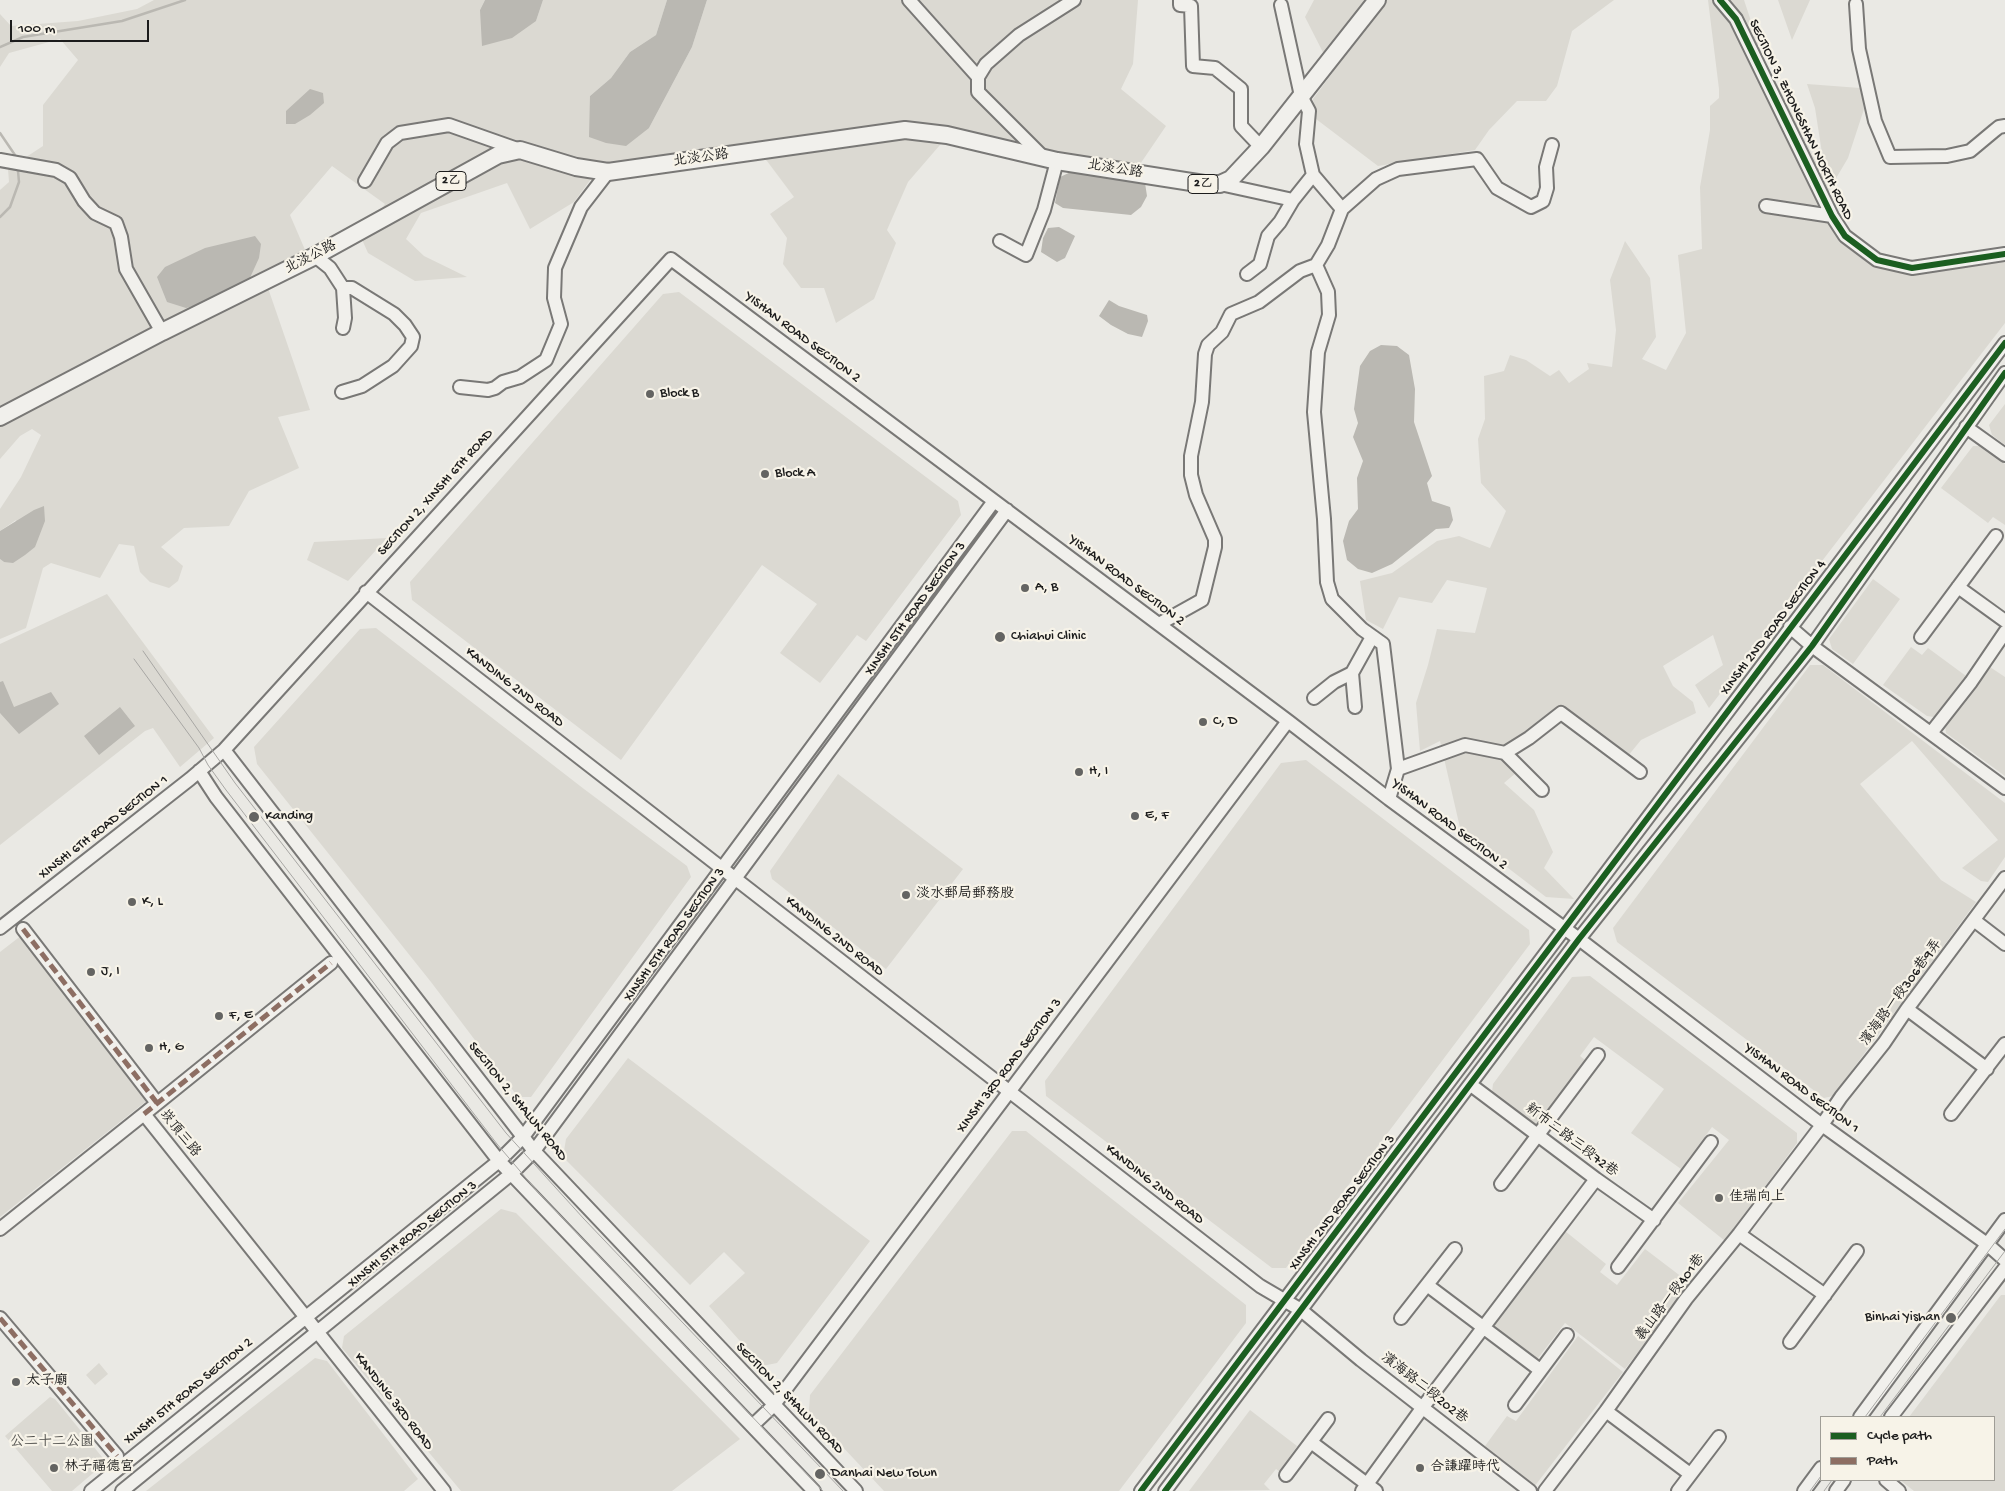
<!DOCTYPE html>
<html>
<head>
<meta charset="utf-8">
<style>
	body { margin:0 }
	#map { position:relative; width:2005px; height:1491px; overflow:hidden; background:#eae9e4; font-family:"Gochi Hand",sans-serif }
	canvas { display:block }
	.legend { position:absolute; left:1820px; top:1416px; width:175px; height:65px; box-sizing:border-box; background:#f7f3e8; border:1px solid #9f9d96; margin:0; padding:6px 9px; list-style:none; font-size:15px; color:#1c1c1c }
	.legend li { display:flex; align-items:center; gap:10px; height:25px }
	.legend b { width:25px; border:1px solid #9f9d96 }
	.scale { position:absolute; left:10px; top:20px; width:139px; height:22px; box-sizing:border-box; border:2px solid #1c1c1c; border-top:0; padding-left:6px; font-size:15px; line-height:18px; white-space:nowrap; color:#1c1c1c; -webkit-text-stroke:4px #f7f3e8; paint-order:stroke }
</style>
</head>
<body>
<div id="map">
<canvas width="2005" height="1491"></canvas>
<ul class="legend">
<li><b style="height:6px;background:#1b5e20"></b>Cycle path</li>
<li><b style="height:6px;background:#8d6e63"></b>Path</li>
</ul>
<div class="scale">100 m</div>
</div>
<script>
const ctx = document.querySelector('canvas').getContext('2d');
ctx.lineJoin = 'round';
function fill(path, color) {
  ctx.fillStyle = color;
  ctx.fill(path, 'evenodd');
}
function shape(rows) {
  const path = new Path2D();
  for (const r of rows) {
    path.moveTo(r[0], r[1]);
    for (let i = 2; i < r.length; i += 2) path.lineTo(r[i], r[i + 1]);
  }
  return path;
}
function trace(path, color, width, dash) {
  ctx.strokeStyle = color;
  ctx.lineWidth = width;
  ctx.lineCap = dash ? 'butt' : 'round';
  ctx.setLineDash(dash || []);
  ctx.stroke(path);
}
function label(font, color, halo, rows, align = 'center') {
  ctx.font = font + ' "Gochi Hand","LXGW WenKai TC",sans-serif';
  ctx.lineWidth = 4.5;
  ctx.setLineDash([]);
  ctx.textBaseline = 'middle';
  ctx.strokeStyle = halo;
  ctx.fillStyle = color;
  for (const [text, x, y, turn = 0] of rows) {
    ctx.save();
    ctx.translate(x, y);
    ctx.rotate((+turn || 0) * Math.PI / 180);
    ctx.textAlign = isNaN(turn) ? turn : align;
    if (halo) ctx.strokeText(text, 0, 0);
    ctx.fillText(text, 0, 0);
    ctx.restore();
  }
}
fill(shape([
	[154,0,485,0,480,10,536,21,543,0,667,0,656,35,630,52,611,78,590,96,649,128,692,47,707,0,1138,0,1133,64,1121,89,1166,126,1132,176,946,138,908,182,887,230,896,243,874,299,836,323,824,288,801,288,783,264,787,238,770,214,794,197,767,161,750,148,691,158,602,164,574,202,530,229,507,183,421,213,406,239,424,256,467,277,415,281,368,253,360,235,385,204,332,166,290,215,312,266,268,288,310,410,278,417,299,468,249,491,229,526,184,528,161,547,183,566,178,581,169,588,150,582,140,572,134,546,119,544,100,578,51,563,43,568,26,628,0,639,0,559,4,562,16,520,0,531,0,509,21,477,41,435,32,429,20,436,0,459,0,190,9,182,8,169,43,146,43,105,78,60,60,39,9,53,0,67,0,14,11,26,78,21,137,9],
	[1314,0,1614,0,1572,31,1557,86,1546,101,1517,101,1489,130,1475,150,1378,166,1316,119,1313,99,1333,72,1305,17],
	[1708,0,1744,0,1762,54,1820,170,1824,166,1815,108,1807,84,1860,88,1864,109,1848,158,1825,197,1853,240,1884,262,1913,267,2005,252,2005,323,1709,708,1695,685,1723,665,1713,635,1663,666,1673,686,1693,702,1696,713,1641,740,1623,762,1563,709,1508,749,1517,772,1504,783,1534,810,1553,852,1544,868,1574,899,1546,897,1461,832,1440,741,1420,751,1416,703,1428,665,1437,629,1475,633,1487,588,1447,580,1432,603,1399,597,1383,629,1366,620,1360,581,1392,573,1437,541,1459,536,1490,548,1506,511,1481,483,1478,439,1485,419,1484,376,1504,371,1510,355,1526,360,1550,376,1559,370,1569,383,1589,369,1587,363,1612,367,1616,330,1610,280,1625,241,1650,278,1656,337,1642,359,1666,370,1686,333,1678,255,1702,249,1700,187,1710,130,1710,106,1719,98,1719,89],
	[1778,0,1810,0,1792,40],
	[679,292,958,501,961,515,866,641,857,635,820,683,780,653,817,604,762,565,621,760,412,600,410,582,663,294],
	[2005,404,2005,445,1992,435,1989,425],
	[1973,446,1982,446,2005,464,2005,525,1993,517,1988,523,1941,488],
	[387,538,348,581,307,560,314,542],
	[1873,579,1900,599,1853,664,1832,649,1829,639],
	[107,594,214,738,180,767,153,728,145,731,0,845,0,644],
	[376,628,584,789,687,866,691,877,531,1097,518,1097,431,982,257,764,254,747,360,629],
	[1911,647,1922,655,1928,648,1966,676,1934,717,1927,716,1883,685],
	[1810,665,1823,665,2005,803,2005,857,1988,882,1981,881,1962,868,1998,840,1912,741,1860,784,1941,880,1976,902,1833,1096,1824,1098,1617,942,1613,928],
	[1990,667,2005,677,2005,776,1946,733,1945,725],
	[1306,760,1529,930,1530,944,1286,1268,1272,1268,1046,1096,1045,1081,1281,763],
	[838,774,963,869,886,969,772,879,770,871],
	[22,935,149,1099,0,1217,0,952],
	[1590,976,1797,1133,1797,1143,1725,1241,1678,1203,1729,1140,1712,1127,1681,1169,1631,1133,1664,1089,1594,1037,1580,1056,1585,1060,1537,1127,1492,1092,1493,1084,1572,977],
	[628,1058,870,1241,777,1363,762,1366,709,1306,745,1273,724,1252,690,1285,563,1157,566,1139],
	[1012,1131,1026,1131,1246,1305,1246,1323,1119,1491,884,1491,809,1411,810,1395],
	[501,1209,516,1213,740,1439,672,1491,461,1491,342,1348,344,1336],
	[1565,1231,1606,1264,1600,1272,1617,1285,1645,1249,1691,1284,1625,1369,1565,1323,1535,1362,1491,1328],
	[2001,1295,2005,1295,2005,1491,1914,1491,1900,1480,1994,1480,1994,1417,1909,1417],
	[1578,1336,1623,1372,1534,1487,1485,1446,1507,1416,1516,1421],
	[315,1358,327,1361,418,1479,404,1491,146,1491],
	[99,1363,108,1374,95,1385,86,1375],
	[50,1397,55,1399,106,1462,72,1491,52,1491,5,1436],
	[1250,1410,1297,1446,1280,1472,1276,1469,1264,1484,1270,1490,1189,1491]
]), '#dbd9d2');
fill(shape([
	[485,0,543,0,536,21,512,38,482,46,480,10],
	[667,0,707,0,692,47,649,128,626,146,606,143,589,137,590,96,611,78,630,52,656,35],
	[310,89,323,93,324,103,310,115,295,124,286,124,286,111],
	[1073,171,1145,183,1147,196,1141,207,1131,215,1063,208,1055,203,1060,177],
	[1059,227,1075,236,1065,258,1057,262,1041,252,1043,238,1048,228],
	[255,236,261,244,259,258,249,280,208,302,186,308,167,302,157,277,165,267,205,248],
	[1109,300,1119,306,1147,315,1148,321,1142,337,1128,334,1111,325,1099,316],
	[1381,345,1397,346,1409,355,1415,389,1414,422,1432,476,1427,483,1432,501,1450,507,1453,520,1449,528,1436,529,1392,564,1372,573,1358,569,1347,560,1343,541,1349,521,1358,509,1357,478,1363,461,1353,437,1358,423,1354,409,1360,366,1370,351],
	[44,506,45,521,35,547,25,555,13,563,4,562,0,559,0,531,34,510],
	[3,681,14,707,51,692,59,704,19,734,0,713,0,682],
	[120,707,135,726,99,755,84,736]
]), '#bab8b2');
trace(shape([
	[0,47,23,37,122,21,185,0],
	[0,133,17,158],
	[0,217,10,207,19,182,18,171]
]), '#bab8b2', 2.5);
const minor = shape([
	[909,0,978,77],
	[1180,0,1180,5,1191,6,1193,66,1215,68,1241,89,1241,126,1261,147],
	[1720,0,1736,19,1832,216,1845,236,1877,260,1912,268,2005,254],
	[1856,4,1859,49,1875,121,1890,157,1947,156,1970,151,1994,131,1999,127,2005,126],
	[1043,157,978,92,978,77,986,64,1019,35,1074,0],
	[0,160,56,170,70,178,84,201,95,213,116,223,121,237,126,269,162,332],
	[1313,175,1342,209],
	[365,181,387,143,400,133,449,125,520,150],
	[1220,184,1293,200,1313,175,1306,144,1309,111,1301,96,1281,5],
	[1766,206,1832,216],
	[1000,241,1026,255,1044,210,1057,161],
	[315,256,330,268,343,288,352,288,394,314,405,325,413,337,411,346,393,366,362,386,342,392],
	[1316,265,1328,292,1329,315,1318,352,1314,412,1324,519,1327,582,1332,599,1362,629,1383,644,1398,769,1389,799],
	[1247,274,1260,264,1268,236,1280,222,1293,200],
	[343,288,345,318,343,328],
	[460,387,488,390,495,388,503,382,520,377,546,360,561,324,554,298,555,268,581,207,608,172],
	[1966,427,2005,455],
	[1958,587,2005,621],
	[366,592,1260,1286,1301,1310,1361,1360,1530,1491],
	[1159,624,1202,600,1215,547,1215,539,1196,495,1191,475,1191,456,1202,402,1205,354,1208,345,1222,332,1231,314,1259,302,1300,271,1316,265,1328,245,1342,209,1376,179,1398,169,1477,159,1497,188,1531,207,1543,201,1547,188,1546,167,1552,145],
	[1790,627,1812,646,2005,788],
	[1921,637,1996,536],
	[1352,673,1355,707],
	[1314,698,1334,682,1352,673,1372,637],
	[1931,733,1971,682,2005,632],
	[224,750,534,1151,856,1491],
	[1505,753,1529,738,1561,713,1640,772],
	[1398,769,1465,745,1505,753,1542,790],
	[199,771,216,797,499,1161,814,1491],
	[1975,921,2005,944],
	[0,928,190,779,224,750,671,259,1288,721,1389,799,1579,939,1822,1125,1987,1244,2005,1260],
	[23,929,157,1103],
	[1907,1009,1987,1069],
	[1471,1085,1596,1179,1654,1220],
	[144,1114,331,963],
	[1951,1114,2005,1044],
	[1501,1184,1598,1055],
	[0,1229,144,1114,444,1491],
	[1739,1234,1825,1295],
	[1618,1267,1711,1142],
	[1427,1285,1540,1370],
	[0,1318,117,1456],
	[1401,1318,1455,1249],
	[1790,1342,1857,1251],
	[1515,1405,1567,1335],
	[1606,1411,1690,1474],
	[1860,1417,2005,1220],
	[1891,1417,2005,1268],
	[753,1425,773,1406,1288,721],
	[1311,1442,1376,1491],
	[1286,1475,1328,1419],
	[1886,1480,1899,1491],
	[91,1491,499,1161,523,1137,994,501],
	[122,1491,511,1174,534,1151,1007,510],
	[1141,1491,2005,343],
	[1165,1491,1579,939,1812,646,2005,373],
	[1362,1491,1423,1407,1596,1179],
	[1545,1491,1606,1411,1686,1299,1739,1234,1822,1125,1841,1097,1884,1043,1907,1009,2005,878],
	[1678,1491,1719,1437],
	[1804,1491,1821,1468],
	[1836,1491,1844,1480]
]);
const major = shape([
	[0,417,162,332,315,256,498,155,520,150,576,167,608,172,905,130,947,135,1057,161,1204,184,1220,184,1231,179,1261,147,1377,0]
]);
trace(minor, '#797876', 16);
trace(major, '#797876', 20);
trace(minor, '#f1f0ec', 12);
trace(major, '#f1f0ec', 16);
trace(shape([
	[143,651,235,783,506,1133,584,1219,843,1491],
	[134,659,199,748,208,765,226,790,497,1144,537,1191,823,1491],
	[1865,1417,2005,1229],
	[1880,1417,2005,1251],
	[1810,1491,1821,1476],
	[1824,1491,1832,1480]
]), '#a8a7a4', 1);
trace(shape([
	[23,929,157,1103],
	[144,1114,331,963],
	[0,1318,117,1456]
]), '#8d6e63', 5, [10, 5]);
trace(shape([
	[1720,0,1736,19,1832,216,1845,236,1877,260,1912,268,2005,254],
	[1141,1491,2005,343],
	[1165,1491,1579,939,1812,646,2005,373]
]), '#1b5e20', 6);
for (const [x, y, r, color] of [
	[650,394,5,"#646462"],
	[765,474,5,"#646462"],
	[1025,588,5,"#646462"],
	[1000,637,6,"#646462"],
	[1203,722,5,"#646462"],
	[1079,772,5,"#646462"],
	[1135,816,5,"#646462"],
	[254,817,6,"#646462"],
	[906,895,5,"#646462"],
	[132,902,5,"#646462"],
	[91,972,5,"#646462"],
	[219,1016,5,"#646462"],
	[149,1048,5,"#646462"],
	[1719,1198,5,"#646462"],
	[1951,1318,6,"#646462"],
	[16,1382,5,"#646462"],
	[54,1468,5,"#646462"],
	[1420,1468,5,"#646462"],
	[820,1474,6,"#646462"]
]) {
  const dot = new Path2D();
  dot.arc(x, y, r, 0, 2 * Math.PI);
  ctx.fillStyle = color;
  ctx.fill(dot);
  trace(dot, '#f7f3e8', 2);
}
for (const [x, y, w] of [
	[451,181,30],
	[1203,184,30]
]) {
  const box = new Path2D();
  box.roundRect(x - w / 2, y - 9.5, w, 19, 4);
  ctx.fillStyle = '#f7f3e8';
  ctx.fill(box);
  trace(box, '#1c1c1c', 1);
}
label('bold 12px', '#1c1c1c', null, [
	["2乙",451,181],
	["2乙",1203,184]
]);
label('14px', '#1c1c1c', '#f7f3e8', [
	["SECTION 3, ZHONGSHAN NORTH ROAD",1800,120,64],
	["北淡公路",701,159,-8],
	["北淡公路",1115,170,9],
	["北淡公路",311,258,-27],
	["YISHAN ROAD SECTION 2",802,338,37],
	["SECTION 2, XINSHI 6TH ROAD",436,493,-48],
	["YISHAN ROAD SECTION 2",1126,581,37],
	["XINSHI 5TH ROAD SECTION 3",916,609,-54],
	["XINSHI 2ND ROAD SECTION 4",1774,628,-53],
	["KANDING 2ND ROAD",514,688,38],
	["YISHAN ROAD SECTION 2",1449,825,37],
	["XINSHI 6TH ROAD SECTION 1",104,828,-38],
	["XINSHI 5TH ROAD SECTION 3",675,935,-54],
	["KANDING 2ND ROAD",834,937,38],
	["濱海路一段306巷9弄",1902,993,-54],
	["XINSHI 3RD ROAD SECTION 3",1010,1066,-53],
	["YISHAN ROAD SECTION 1",1801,1089,37],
	["SECTION 2, SHALUN ROAD",517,1102,51],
	["崁頂三路",179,1134,51],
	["新市二路三段72巷",1571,1141,37],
	["KANDING 2ND ROAD",1154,1185,38],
	["XINSHI 2ND ROAD SECTION 3",1343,1203,-53],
	["XINSHI 5TH ROAD SECTION 3",413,1235,-39],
	["義山路一段401巷",1671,1298,-53],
	["濱海路二段202巷",1424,1389,38],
	["XINSHI 5TH ROAD SECTION 2",189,1392,-39],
	["SECTION 2, SHALUN ROAD",789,1399,46],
	["KANDING 3RD ROAD",393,1402,52]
]);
label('14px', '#1c1c1c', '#f7f3e8', [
	["Block B",660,394],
	["Block A",775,474],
	["A, B",1035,588],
	["Chiahui Clinic",1011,637],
	["C, D",1213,722],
	["H, I",1089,772],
	["E, F",1145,816],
	["Kanding",265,817],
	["淡水郵局郵務股",916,895],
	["K, L",142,902],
	["J, I",101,972],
	["F, E",229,1016],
	["H, G",159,1048],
	["佳瑞向上",1729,1198],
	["Binhai Yishan",1940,1318,"right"],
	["太子廟",26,1382],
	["林子福德宮",64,1468],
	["合謙躍時代",1430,1468],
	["Danhai New Town",831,1474]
], 'left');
label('14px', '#52514e', '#f7f3e8', [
	["公二十二公園",52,1443]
]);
</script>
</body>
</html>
